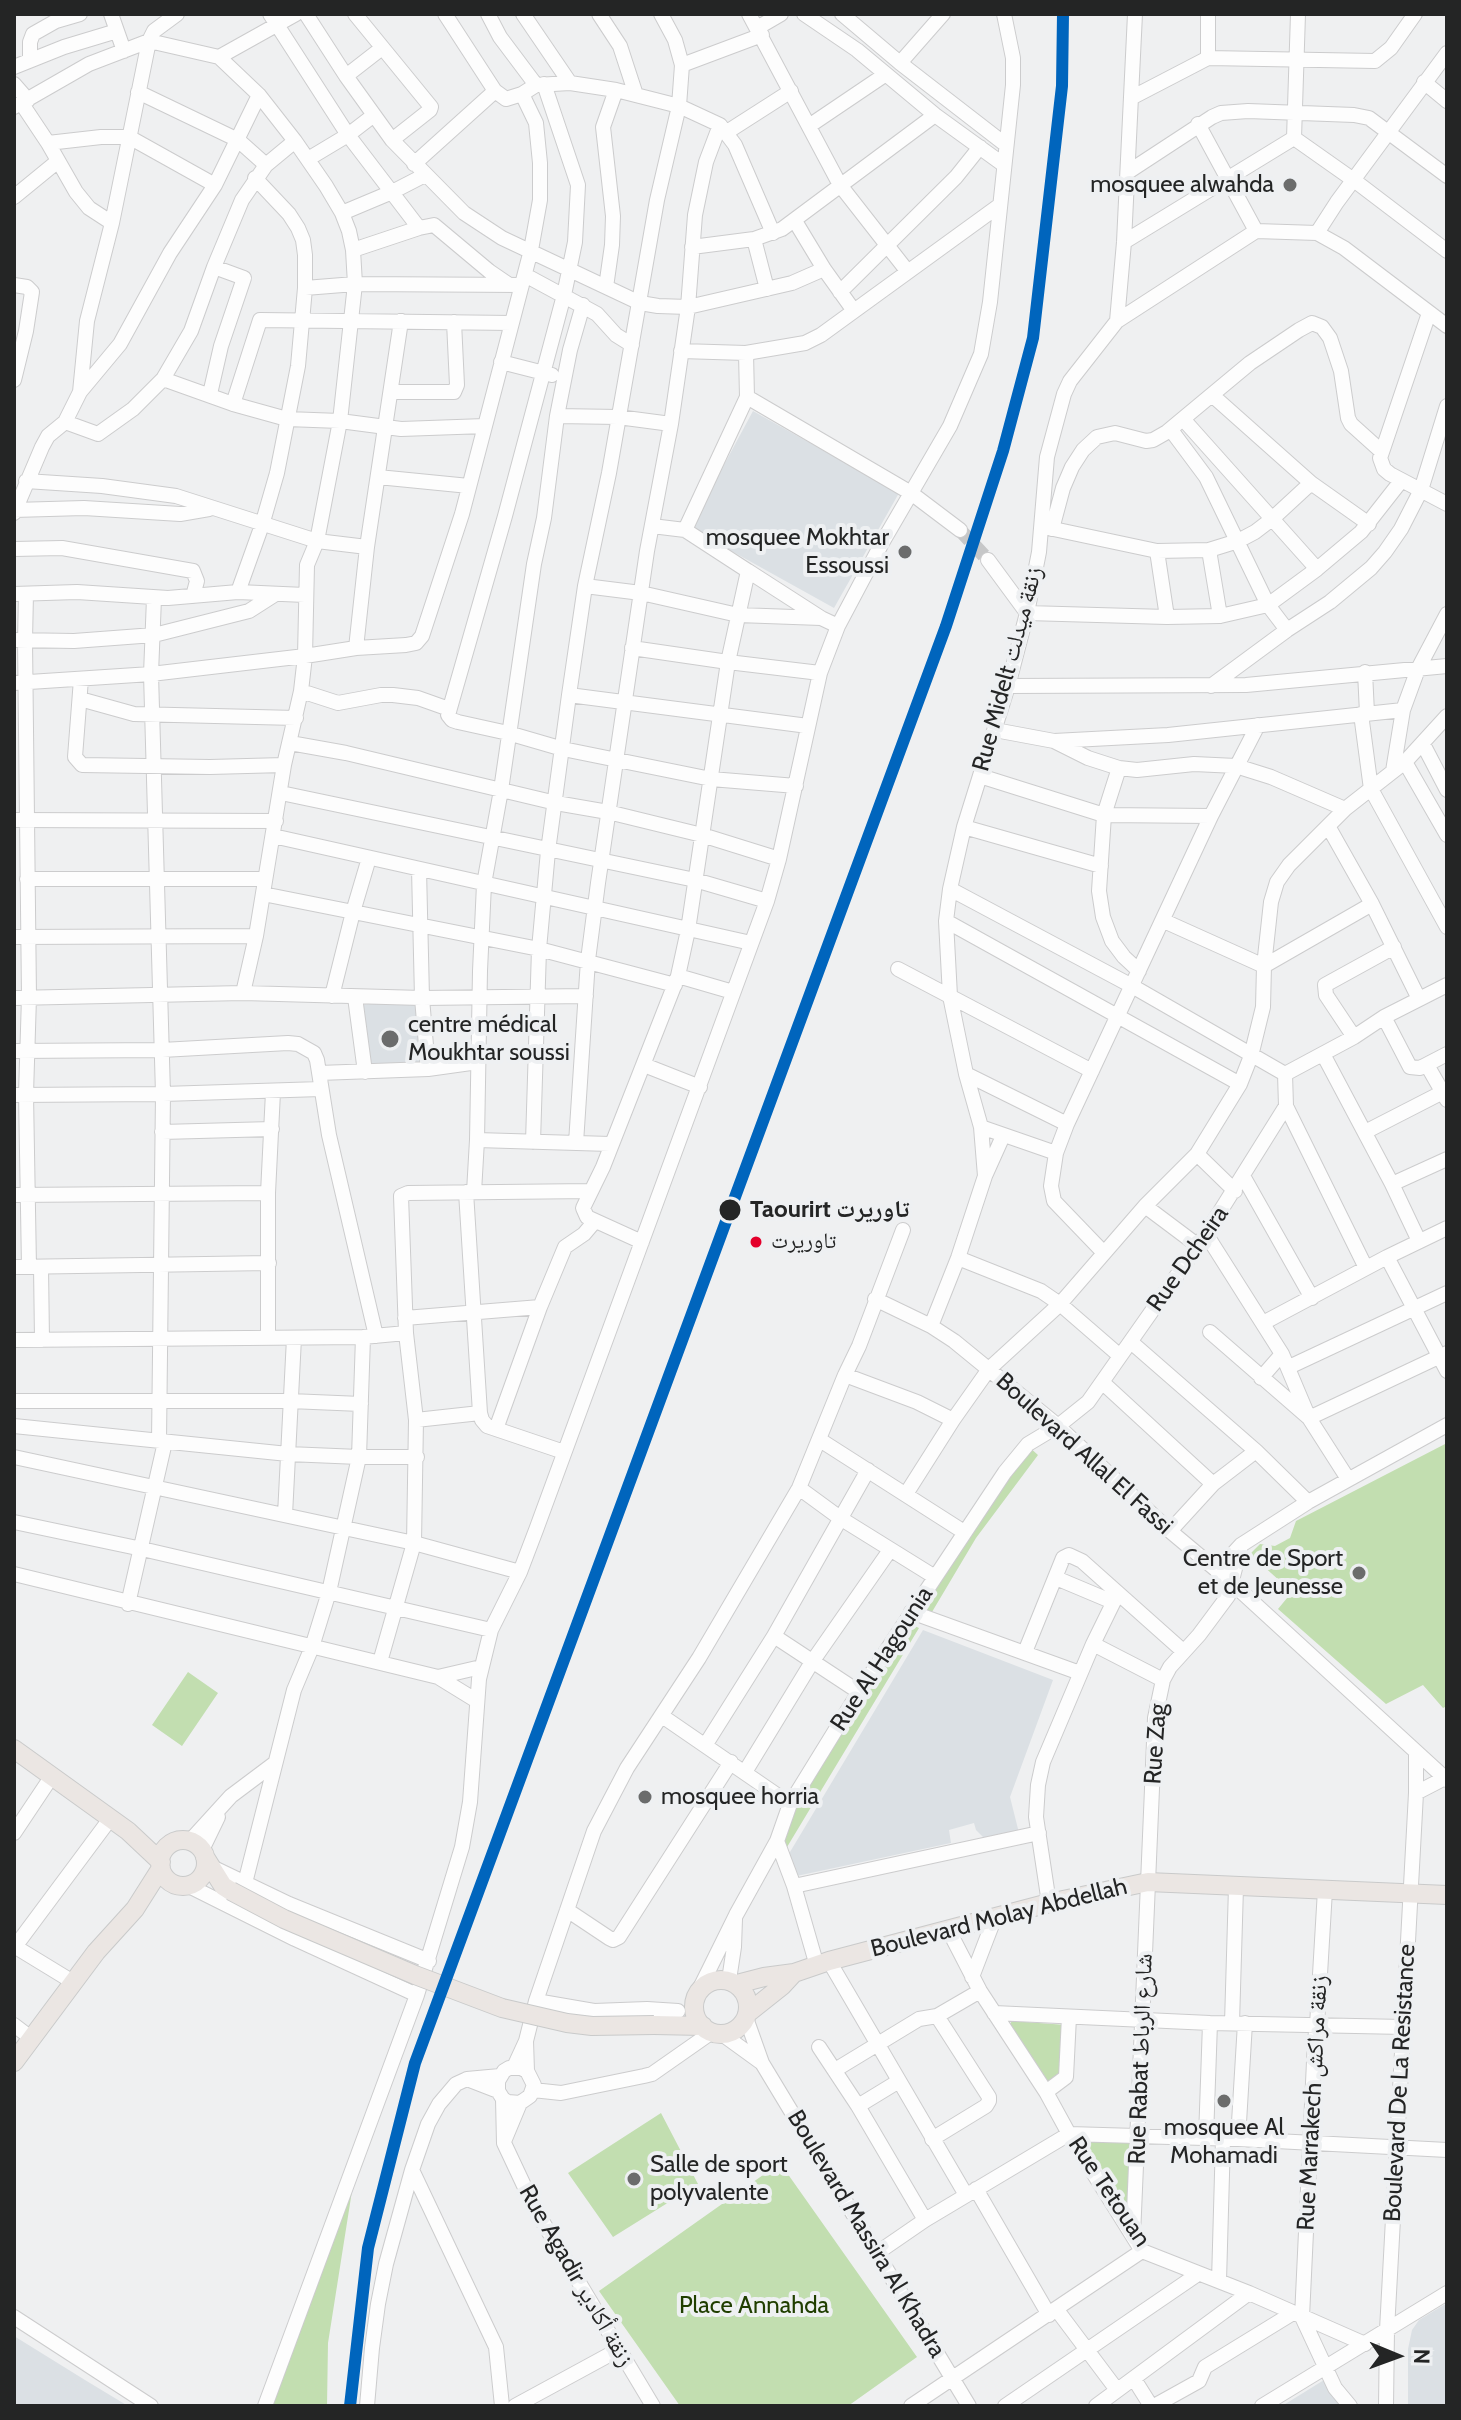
<!DOCTYPE html>
<html>
<head>
<meta charset="utf-8">
<style>
	body { margin:0 }
	#map { position:relative; width:1461px; height:2420px; overflow:hidden; background:#eff0f1; font-family:Cabin,sans-serif }
	canvas { display:block }
	.frame { position:absolute; inset:0; border:16px solid #242525; pointer-events:none }
	.north { position:absolute; left:1357px; top:2316px; width:80px; height:80px; -webkit-text-stroke:6px #eef0f2; paint-order:stroke; rotate:91deg; font-size:22px; font-weight:700; line-height:32px; text-align:center; color:#242525 }
	.north::after { content:''; display:block; margin:auto; width:28px; height:36px; background:#242525; clip-path:polygon(50% 0,100% 100%,50% 72%,0 100%) }
</style>
</head>
<body>
<div id="map">
<canvas width="1461" height="2420"></canvas>
<div class="frame"></div>
<div class="north">N</div>
</div>
<script>
const ctx = document.querySelector('canvas').getContext('2d');
ctx.lineJoin = 'round';
function fill(path, color) {
  ctx.fillStyle = color;
  ctx.fill(path, 'evenodd');
}
function shape(rows) {
  const path = new Path2D();
  for (const r of rows) {
    if (r.length === 3) {
      path.moveTo(r[0] + r[2], r[1]);
      path.arc(r[0], r[1], r[2], 0, 2 * Math.PI);
      continue;
    }
    path.moveTo(r[0], r[1]);
    for (let i = 2; i < r.length; i += 2) path.lineTo(r[i], r[i + 1]);
  }
  return path;
}
function trace(path, color, width, dash) {
  ctx.strokeStyle = color;
  ctx.lineWidth = width;
  ctx.lineCap = dash ? 'butt' : 'round';
  ctx.setLineDash(dash || []);
  ctx.stroke(path);
}
function label(font, color, halo, rows, align = 'center') {
  ctx.font = font + ' Cabin,"Noto Naskh Arabic",sans-serif';
  ctx.lineWidth = 8;
  ctx.setLineDash([]);
  ctx.textBaseline = 'middle';
  ctx.strokeStyle = halo;
  ctx.fillStyle = color;
  for (const [text, x, y, turn = 0] of rows) {
    ctx.save();
    ctx.translate(x, y);
    ctx.rotate((+turn || 0) * Math.PI / 180);
    ctx.textAlign = isNaN(turn) ? turn : align;
    if (halo) ctx.strokeText(text, 0, 0);
    ctx.fillText(text, 0, 0);
    ctx.restore();
  }
}
fill(shape([
	[753,411,899,493,834,608,690,528],
	[417,1001,421,1073,369,1075,354,1005],
	[923,1630,1053,1680,1010,1797,1019,1833,984,1838,976,1830,974,1823,949,1830,951,1843,792,1877,787,1857],
	[1447,2303,1447,2406,1408,2406,1408,2349,1412,2330,1419,2320],
	[14,2336,85,2380,128,2406,14,2406],
	[1324,2380,1340,2406,1282,2406]
]), '#dbe0e4');
fill(shape([
	[1447,1443,1447,1706,1443,1708,1423,1685,1386,1704,1278,1609,1292,1592,1250,1554,1260,1544,1275,1546,1290,1538,1296,1521],
	[1028,1446,1038,1455,976,1538,929,1617,920,1611],
	[906,1622,919,1628,778,1862,773,1841],
	[188,1672,218,1693,182,1746,152,1725],
	[1012,2021,1066,2025,1065,2076,1046,2085,1010,2024],
	[661,2113,698,2184,613,2237,568,2173],
	[1086,2141,1133,2142,1131,2206,1127,2209,1085,2142],
	[780,2163,917,2357,848,2406,680,2406,599,2291],
	[347,2189,352,2191,328,2343,327,2406,273,2406]
]), '#c2deb0');
trace(shape([
	[960,530,988,560]
]), '#c6c7c8', 14, [14, 7]);
const minor = shape([
	[111,14,124,51],
	[270,14,348,135,419,228],
	[306,14,346,76,392,140,464,213,502,238,640,303,658,306,688,307,792,283,824,269],
	[355,14,431,107,430,110,392,140],
	[445,14,495,91,506,99,522,94,536,85,570,83,616,90,679,106,720,125,735,145,773,233],
	[488,14,500,37,536,85],
	[523,14,570,83],
	[599,14,620,46,636,95],
	[749,14,840,185,908,272],
	[804,14,857,50,935,115,1004,165],
	[842,14,900,63,1006,145],
	[757,28,781,14],
	[219,57,296,14],
	[1208,58,1208,14],
	[30,60,30,42,33,34,56,21,80,14],
	[900,63,943,14],
	[682,65,762,35],
	[14,67,64,47,117,31],
	[346,76,382,48],
	[1424,82,1447,101],
	[14,84,28,100],
	[544,84,578,185,575,242,564,295,505,516,448,715,452,720,458,722,508,733,563,749,711,779,796,786],
	[138,92,238,140,266,165],
	[1131,98,1208,58,1375,61,1391,48,1415,14],
	[22,104,48,143,76,192,89,208,112,223],
	[14,107,89,64,149,41,219,57,259,95,295,141,326,186,342,213,349,231,353,250,355,284,340,421,317,541,307,565,305,656,301,691,284,765,256,936,243,993],
	[1198,124,1256,231],
	[809,126,886,74],
	[727,132,791,91],
	[1294,138,1355,181,1447,251],
	[1294,138,1298,14],
	[48,143,101,137,129,137,215,185],
	[308,159,348,135,374,115],
	[414,164,495,91],
	[1128,172,1212,117,1221,113,1248,111,1354,115,1369,118,1447,176],
	[14,197,58,161],
	[342,213,392,192,425,175],
	[795,221,824,269,854,311,1000,205],
	[1317,233,1337,202,1447,53],
	[754,239,767,289],
	[1124,242,1294,138],
	[692,247,754,239,782,229,935,115],
	[353,250,419,228,434,225,489,271,508,284],
	[525,275,597,314,616,335,632,345],
	[14,285,27,287,32,292,26,331,14,380],
	[606,287,612,245,613,216,603,127,616,90],
	[305,288,355,284,522,285],
	[840,292,956,177,980,147],
	[1429,313,1380,458,1384,469,1390,474,1447,504],
	[1117,321,1124,242,1135,14],
	[681,351,746,353,805,343,821,335,854,311],
	[501,362,552,375],
	[163,379,233,404,287,419,340,421,401,429,485,426],
	[80,392,87,321,112,223,149,41,154,31,177,14],
	[391,392,454,392,457,385,454,322],
	[210,394,221,346,244,278,214,267],
	[1212,395,1311,483,1369,524],
	[747,397,911,493,960,530],
	[233,404,260,320,512,323],
	[557,416,618,417,671,424],
	[1183,419,1317,569],
	[65,422,98,434,133,409,163,379,191,331,214,267,242,200,266,165,295,141],
	[1171,430,1206,477,1268,605,1287,630],
	[378,477,469,486],
	[26,481,102,486,176,496,317,541,367,547],
	[14,510,84,508,180,514,209,509],
	[14,513,42,447,48,436,65,422,80,392,120,344,170,253,215,185,259,95],
	[1044,527,1157,551,1209,550,1238,541,1255,532,1272,519,1311,483],
	[1052,529,1063,488,1072,467,1083,450,1097,437,1115,433,1146,441,1153,440,1167,432,1250,363,1299,330,1312,323,1322,327,1330,338,1341,371,1348,418,1351,424,1381,451],
	[685,530,747,397,746,353],
	[14,549,62,548,193,571,197,581,193,596],
	[1209,550,1220,616],
	[1157,551,1167,617],
	[988,560,1027,613,1167,617,1220,616,1268,605,1317,569,1361,532,1401,481],
	[748,571,821,618],
	[585,586,641,593,738,615,821,618,838,626],
	[238,592,262,525,277,473,298,366,305,288,305,255,303,240,298,228,289,214,255,178],
	[14,594,77,592,168,598,238,592,305,595],
	[26,594,25,640,29,997,26,1094,29,1267],
	[154,598,151,674,163,1094,159,1441],
	[14,640,74,641,154,635,249,611,274,595],
	[356,648,367,547,401,321],
	[632,648,728,662,820,673],
	[1365,672,1367,713],
	[81,679,75,757,82,765,210,767,284,765],
	[14,683,151,674,305,656,356,648,406,645,416,643,422,636,462,514,531,250,540,200,540,163,536,123,522,94],
	[1008,686,1246,685,1447,666],
	[1211,686,1287,630,1330,602,1371,568,1385,552,1401,529,1421,490,1447,406],
	[301,691,338,703,381,695,393,695,418,698,449,709],
	[569,695,808,726],
	[80,699,134,714,296,718],
	[1361,714,1371,789,1447,927],
	[995,730,1054,741,1168,735,1403,710],
	[1054,741,1088,758,1119,768,1137,770,1194,764,1236,766,1271,777,1345,809],
	[290,743,346,753,556,803,608,812,702,835,779,859],
	[1423,744,1447,790],
	[1405,762,1447,835],
	[1119,768,1104,815,1099,891,1103,917,1112,941,1124,957,1139,971],
	[1393,771,1403,710,1418,669,1447,614],
	[980,776,1104,815,1211,816],
	[281,793,695,880,767,901],
	[14,820,276,821],
	[1328,826,1372,904,1419,999],
	[964,827,1101,866],
	[273,836,751,943],
	[419,869,422,998,428,1069],
	[27,879,265,879],
	[950,889,1132,986,1285,1074],
	[263,894,539,949,675,985],
	[946,921,1240,1084],
	[1164,921,1264,966,1372,904],
	[14,937,256,936],
	[898,969,1092,1071],
	[678,976,733,992],
	[332,996,353,912,369,858],
	[355,997,365,1072],
	[14,998,243,993,422,998,586,996],
	[1384,1017,1410,1067,1420,1068,1447,1054],
	[1354,1037,1326,995,1325,985,1394,947],
	[14,1051,162,1050,288,1043,298,1044,314,1053,317,1060,329,1135,376,1336],
	[1323,1054,1392,1184,1419,1241],
	[644,1065,700,1087],
	[1427,1065,1447,1100],
	[319,1073,428,1069,478,1062],
	[966,1074,1067,1124],
	[1285,1074,1354,1037,1384,1017,1447,985],
	[14,1095,163,1094,321,1089],
	[1286,1106,1366,1268],
	[981,1127,1056,1153],
	[162,1132,272,1129],
	[1365,1132,1443,1092],
	[477,1140,610,1144],
	[533,1142,539,949,548,851,569,695,585,586,609,473,657,200,679,106,682,65,675,40,661,14],
	[576,1143,588,960,598,883,647,551,671,424,688,307,695,215,706,162,720,125],
	[1197,1154,1235,1191],
	[985,1176,1003,1136],
	[1243,1176,1312,1298],
	[1392,1184,1447,1159],
	[466,1192,480,1413,482,1420,487,1426,564,1452],
	[474,1192,477,1140,480,971,484,884,501,790,534,564,544,518,557,416,570,350,583,305],
	[14,1195,268,1193],
	[1145,1206,1197,1245],
	[1206,1234,1282,1354,1309,1418,1348,1479],
	[642,1242,587,1217,583,1208,603,1167,678,976,688,930,728,662,748,571,685,530,652,526],
	[1104,1253,1054,1201,1051,1186,1056,1153,1067,1124,1211,816,1258,725],
	[1387,1257,1447,1371],
	[958,1258,1041,1291,1060,1304,1120,1356],
	[14,1267,269,1263],
	[41,1267,42,1340],
	[875,1299,931,1326,954,1341,1058,1426,1170,1531,1232,1583,1447,1780],
	[405,1318,540,1307],
	[1263,1323,1387,1257,1447,1228],
	[931,1326,958,1258,985,1176,981,1127,966,1074,950,996,946,921,950,889,964,827,1008,686,1027,613,1039,552,1047,457,1064,394,1070,381,1117,321,1256,231,1317,233,1344,248,1447,326],
	[1210,1332,1309,1418,1447,1353],
	[268,1338,268,1193,273,1092],
	[14,1340,363,1337,406,1333],
	[1131,1342,1256,1451,1308,1502],
	[1289,1367,1447,1293],
	[845,1375,917,1402,953,1420],
	[1261,1378,1282,1354],
	[1102,1382,1213,1484],
	[14,1401,290,1401,361,1404],
	[416,1420,480,1413],
	[14,1426,288,1454,359,1457,417,1457],
	[496,1429,540,1307,565,1247,584,1234,595,1221],
	[820,1440,964,1532],
	[14,1457,414,1543,520,1572],
	[799,1488,840,1518,935,1577],
	[906,1494,953,1420,989,1369,1060,1304,1145,1206,1197,1154,1240,1084,1251,1056,1263,1007,1264,966,1271,902,1277,882,1289,865,1345,809,1405,762,1447,716],
	[285,1515,294,1338],
	[14,1522,142,1549,491,1630],
	[1170,1531,1213,1484,1256,1451],
	[1217,1571,1241,1545,1308,1502,1447,1425],
	[14,1574,438,1677,477,1701],
	[1056,1578,1113,1602],
	[128,1604,165,1442],
	[911,1612,1080,1673],
	[774,1636,859,1692],
	[1093,1644,1163,1680],
	[1025,1652,1063,1558,1069,1555,1082,1561,1183,1651],
	[380,1662,414,1543,416,1420,406,1333,401,1196,408,1193,591,1191],
	[438,1677,481,1667],
	[662,1716,790,1804],
	[706,1744,774,1636,868,1470],
	[745,1772,812,1662,890,1550],
	[1416,1793,1445,1778],
	[14,1833,52,1776],
	[190,1841,231,1796,275,1763],
	[777,1841,794,1886,817,1966],
	[202,1850,218,1817],
	[214,1868,289,1904,429,1961],
	[245,1883,294,1690,312,1647,329,1592,359,1457,363,1337],
	[187,1885,295,1939,417,1995],
	[794,1886,1039,1833],
	[1325,1890,1317,2025,1315,2040,1302,2317,1335,2388,1350,2406],
	[1049,1903,1036,1817,1038,1785,1043,1762,1093,1644,1118,1593],
	[567,1910,609,1938,613,1940,619,1937,731,1762],
	[948,1929,980,1991,1046,2092,1069,2134,1142,2251,1249,2293,1365,2344],
	[14,1946,73,1982],
	[14,1948,110,1819],
	[829,1961,966,2195],
	[972,1977,995,1917],
	[729,1980,734,1947,735,1919],
	[698,1992,736,1915,777,1841,790,1804,859,1692,1005,1472,1028,1444,1058,1426,1088,1402,1206,1234,1286,1106,1285,1074],
	[536,2001,594,2011,647,2009,678,2011],
	[994,2013,1210,2023,1404,2027],
	[746,2018,762,2063,969,2406],
	[1232,2023,1236,1887],
	[14,2025,31,2038],
	[722,2034,762,2063],
	[526,2041,536,2001,594,1831,627,1768,699,1658,799,1488,845,1375,859,1346,903,1230],
	[819,2047,858,2106,925,2220],
	[514,2067,526,2041,527,2071],
	[835,2070,919,2019,937,2016,980,1991],
	[533,2090,561,2093,644,2076,652,2074,712,2032],
	[498,2091,467,2079,500,2076],
	[1046,2092,1066,2077,1069,2017],
	[503,2099,508,2102,520,2103,530,2096,534,2085,527,2071,521,2068,509,2068,504,2071,498,2081,498,2091,503,2099,504,2143,535,2209,653,2406],
	[858,2106,899,2081],
	[1206,2138,1210,2023],
	[505,2139,520,2103],
	[932,2139,986,2106,989,2101,989,2097,937,2016],
	[1238,2139,1245,2023],
	[412,2170,496,2347,502,2406],
	[976,2189,1049,2315],
	[1133,2236,1155,1718,1163,1680,1170,1667,1199,1635,1228,1596,1241,1545],
	[877,2253,925,2220,1069,2134,1238,2139,1447,2150],
	[1219,2281,1223,2139],
	[1057,2310,1117,2390],
	[14,2317,151,2406],
	[1134,2379,1151,2406],
	[265,2406,417,1995,462,1847,470,1802,479,1679,491,1630,520,1572,536,1530,767,901,779,859,820,673,838,626,882,543,950,426,981,354,990,302,1013,85,1013,58,1004,14],
	[367,2406,372,2348,378,2304,386,2264,412,2170,428,2124,439,2104,456,2084,467,2079],
	[515,2406,618,2350],
	[911,2406,1142,2251],
	[1005,2406,1198,2274],
	[1096,2406,1249,2293],
	[1154,2406,1199,2381,1205,2367,1293,2313],
	[1262,2406,1447,2293],
	[1386,2406,1387,2330,1416,1793,1416,1752]
]);
const major = shape([
	[14,1749,128,1831,161,1862],
	[183,1863,23],
	[205,1857,223,1886,231,1891],
	[721,2007,27],
	[737,1984,764,1977,794,1973,829,1961,1049,1903,1148,1882,1447,1895],
	[748,2013,782,1986,794,1973],
	[654,2025,703,2026],
	[14,2062,96,1952,135,1909,161,1868]
]);
trace(minor, '#cccccd', 16);
trace(major, '#c9caca', 20);
trace(minor, '#fdfdfd', 14);
trace(major, '#ebe6e3', 18);
const majorBridge = shape([
	[231,1891,284,1919,415,1975,502,2008,567,2023,592,2026,654,2025]
]);
trace(majorBridge, '#c9caca', 20, []);
trace(majorBridge, '#ebe6e3', 18);
trace(shape([
	[350,2406,368,2248,415,2063,946,626,1003,451,1033,338,1062,86,1063,14]
]), '#0065bd', 12);
for (const [x, y, r, color] of [
	[1290,185,8,"#6b6c6c"],
	[905,552,8,"#6b6c6c"],
	[390,1039,10,"#6b6c6c"],
	[730,1210,12,"#242525"],
	[756,1242,7,"#e4002b"],
	[1359,1573,8,"#6b6c6c"],
	[645,1797,8,"#6b6c6c"],
	[1224,2101,8,"#6b6c6c"],
	[634,2179,8,"#6b6c6c"]
]) {
  const dot = new Path2D();
  dot.arc(x, y, r, 0, 2 * Math.PI);
  ctx.fillStyle = color;
  ctx.fill(dot);
  trace(dot, '#eef0f2', 3);
}
label('22px', '#242525', '#eef0f2', [
	["تاوريرت",771,1242]
], 'left');
label('24px', '#242525', '#eef0f2', [
	["mosquee alwahda",1274,185],
	["mosquee Mokhtar",889,538],
	["Essoussi",889,566],
	["centre médical",408,1025,"left"],
	["Moukhtar soussi",408,1053,"left"],
	["Centre de Sport",1343,1559],
	["et de Jeunesse",1343,1587],
	["mosquee horria",661,1797,"left"],
	["mosquee Al",1224,2128,"center"],
	["Mohamadi",1224,2156,"center"],
	["Salle de sport",650,2165,"left"],
	["polyvalente",650,2193,"left"]
], 'right');
label('24px', '#242525', '#eef0f2', [
	["Rue Midelt زنقة ميدلت",1008,669,-75],
	["Rue Dcheira",1188,1259,-55],
	["Boulevard Allal El Fassi",1084,1454,42],
	["Rue Al Hagounia",882,1659,-57],
	["Rue Zag",1156,1744,-86],
	["Boulevard Molay Abdellah",999,1918,-14],
	["Rue Rabat شارع الرباط",1141,2059,-88],
	["Boulevard De La Resistance",1400,2083,-87],
	["Rue Marrakech زنقة مراكش",1313,2103,-87],
	["Rue Tetouan",1109,2192,56],
	["Boulevard Massira Al Khadra",866,2234,59],
	["Rue Agadir زنقة أكادير",576,2276,60]
]);
label('bold 24px', '#242525', '#eef0f2', [
	["Taourirt تاوريرت",750,1210]
], 'left');
label('24px', '#203e00', '#eef0f2', [
	["Place Annahda",754,2306]
]);
</script>
</body>
</html>
